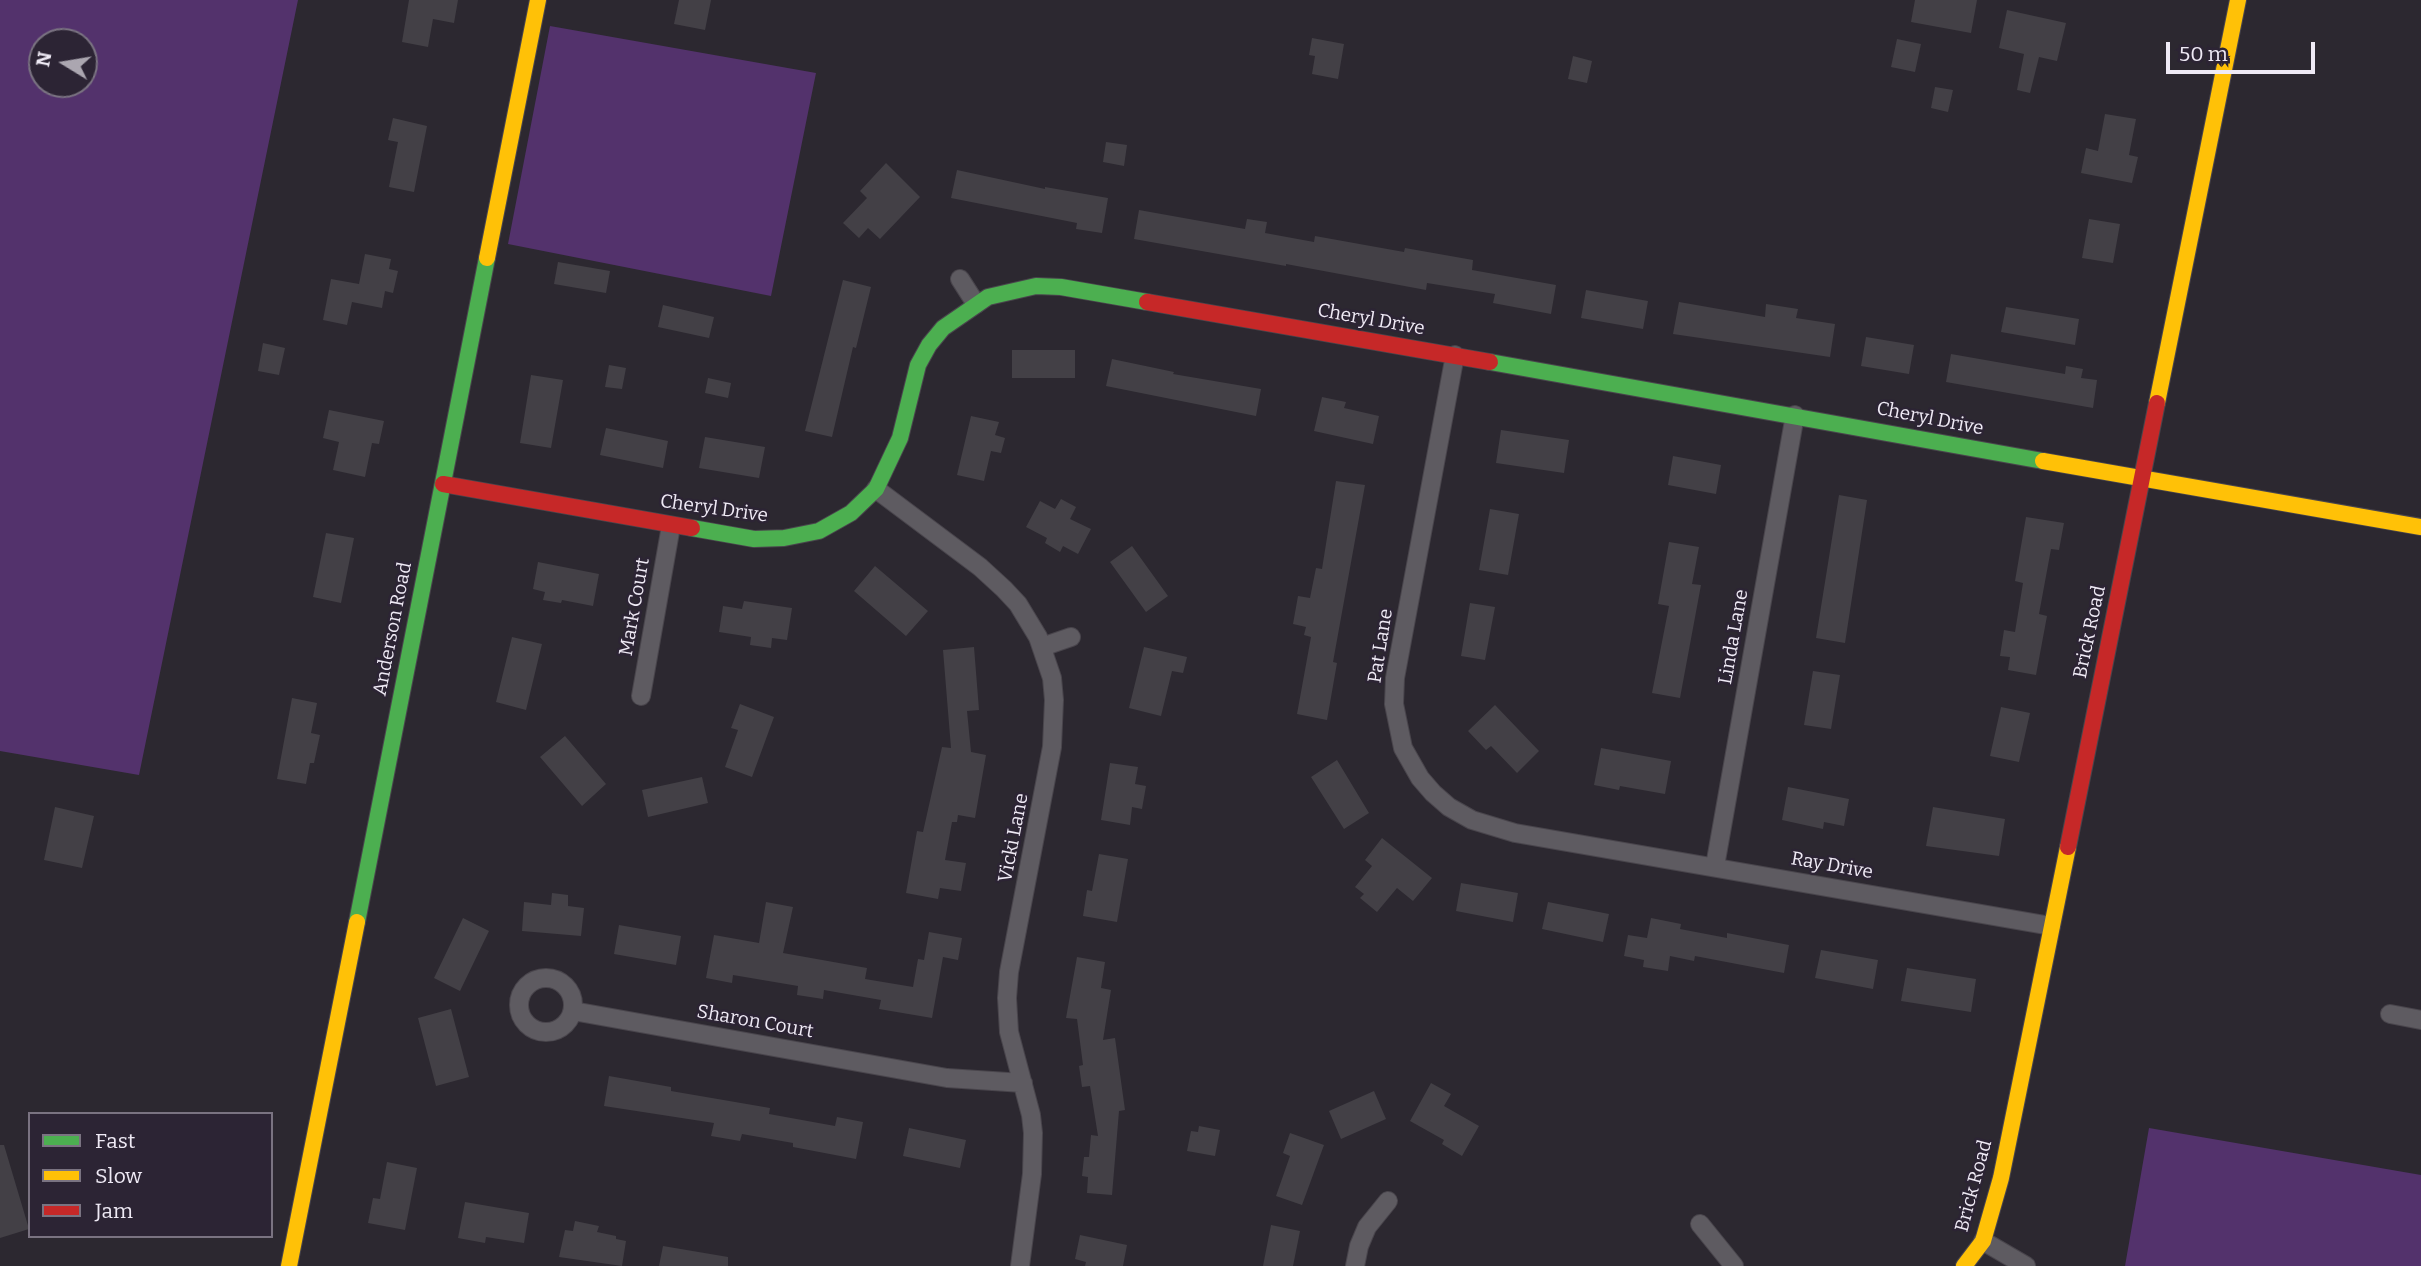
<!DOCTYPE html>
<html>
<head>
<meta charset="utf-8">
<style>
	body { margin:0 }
	#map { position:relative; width:2421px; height:1266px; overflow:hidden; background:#2c2830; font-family:Bitter,serif }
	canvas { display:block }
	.legend { position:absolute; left:28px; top:1112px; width:245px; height:126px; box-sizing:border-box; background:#2c2434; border:2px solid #7a7381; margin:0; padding:9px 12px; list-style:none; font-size:21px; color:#efeaf5 }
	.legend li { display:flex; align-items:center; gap:14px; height:35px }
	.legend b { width:35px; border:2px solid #7a7381 }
	.north { position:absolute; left:28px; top:28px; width:70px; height:70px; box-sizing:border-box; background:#2c2434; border:2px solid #7a7381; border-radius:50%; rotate:281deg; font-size:19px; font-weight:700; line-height:28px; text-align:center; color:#efeaf5 }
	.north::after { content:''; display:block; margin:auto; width:24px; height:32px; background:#aba6b0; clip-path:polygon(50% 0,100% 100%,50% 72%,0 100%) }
	.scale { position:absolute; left:2166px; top:42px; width:149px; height:32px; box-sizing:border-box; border:4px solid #efeaf5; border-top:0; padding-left:9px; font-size:21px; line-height:24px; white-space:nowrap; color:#efeaf5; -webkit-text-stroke:5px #2c2434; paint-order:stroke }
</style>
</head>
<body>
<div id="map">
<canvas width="2421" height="1266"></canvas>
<ul class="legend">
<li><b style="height:9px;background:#4caf50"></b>Fast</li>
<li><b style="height:9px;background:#ffc107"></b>Slow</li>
<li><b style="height:9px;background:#c62828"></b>Jam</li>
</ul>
<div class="north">N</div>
<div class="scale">50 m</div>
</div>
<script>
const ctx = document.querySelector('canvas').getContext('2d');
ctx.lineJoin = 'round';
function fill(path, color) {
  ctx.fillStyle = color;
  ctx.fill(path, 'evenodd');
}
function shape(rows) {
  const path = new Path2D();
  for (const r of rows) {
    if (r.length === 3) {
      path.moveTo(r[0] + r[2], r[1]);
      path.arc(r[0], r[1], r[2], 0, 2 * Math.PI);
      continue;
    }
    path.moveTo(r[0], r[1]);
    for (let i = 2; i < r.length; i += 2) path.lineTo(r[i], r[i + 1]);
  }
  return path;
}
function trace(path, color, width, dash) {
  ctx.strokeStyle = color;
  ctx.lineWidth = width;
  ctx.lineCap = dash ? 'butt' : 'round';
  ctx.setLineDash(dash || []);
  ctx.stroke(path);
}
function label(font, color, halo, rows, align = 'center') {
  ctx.font = font + ' Bitter,serif';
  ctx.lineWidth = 5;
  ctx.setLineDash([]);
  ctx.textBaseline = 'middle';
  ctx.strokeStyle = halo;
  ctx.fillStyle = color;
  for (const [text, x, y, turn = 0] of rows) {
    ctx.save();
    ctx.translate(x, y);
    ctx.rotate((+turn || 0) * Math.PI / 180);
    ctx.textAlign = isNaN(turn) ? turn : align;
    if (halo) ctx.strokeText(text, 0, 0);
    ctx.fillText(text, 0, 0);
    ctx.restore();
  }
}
fill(shape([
	[0,0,298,0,139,775,0,751],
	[84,42,84,84,42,84,42,42],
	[550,26,816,73,771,296,508,244],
	[2149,1128,2421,1175,2421,1266,2125,1266]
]), '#53326c');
fill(shape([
	[409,0,458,0,454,23,433,19,428,47,402,42],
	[679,0,711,0,705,30,674,24],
	[1915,0,1977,0,1971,33,1911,22],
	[2007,10,2066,23,2057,61,2039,57,2030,93,2017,90,2024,54,1999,48],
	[1312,38,1344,44,1338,79,1312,74,1315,56,1309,55],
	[1897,39,1921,44,1915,72,1891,67],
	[1573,56,1592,61,1587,83,1568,79],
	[1935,87,1953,90,1948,112,1931,108],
	[2105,114,2136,119,2129,155,2138,157,2132,183,2081,173,2086,148,2098,151],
	[393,118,427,126,414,192,389,187,398,142,388,140],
	[1106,142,1127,145,1124,166,1103,162],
	[886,163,920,197,880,239,868,228,859,238,843,223,867,198,860,191],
	[957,170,1045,189,1045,187,1108,198,1102,233,1076,229,1077,223,951,198],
	[1139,210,1245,229,1247,219,1267,222,1265,233,1314,242,1315,236,1404,252,1405,248,1473,260,1472,270,1556,285,1551,314,1493,303,1495,294,1427,283,1426,290,1286,264,1286,266,1134,239],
	[2089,219,2120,224,2113,263,2082,258],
	[365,254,391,259,389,269,398,271,393,293,385,291,382,308,352,302,347,325,323,320,331,279,359,284],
	[558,262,610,271,606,293,554,284],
	[843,280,871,287,856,348,853,347,832,437,805,431],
	[1586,290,1648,301,1643,329,1581,318],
	[1679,302,1765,317,1766,304,1798,309,1796,318,1835,324,1830,357,1673,334],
	[663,305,714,317,709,338,658,327],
	[2006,307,2079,319,2075,345,2001,332],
	[1866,337,1914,345,1909,374,1861,366],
	[263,343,285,348,279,375,258,371],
	[1012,350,1075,350,1075,378,1012,378],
	[1951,354,2065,374,2066,366,2083,369,2081,378,2097,380,2093,408,1946,382],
	[1112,359,1174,372,1173,374,1261,389,1256,416,1106,386],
	[609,365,626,368,622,389,605,387],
	[531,375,563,380,551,448,520,443],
	[708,378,731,383,728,398,705,393],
	[1322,397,1346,402,1344,408,1379,416,1373,444,1314,431],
	[329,410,384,421,379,444,372,443,365,477,333,470,339,442,323,438],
	[971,416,999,422,995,435,1005,438,1001,453,991,451,984,481,957,475],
	[606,428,668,441,663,468,600,455],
	[1501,430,1569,440,1564,473,1496,463],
	[705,437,765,447,759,478,699,468],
	[1673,456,1721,465,1716,494,1668,485],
	[1336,481,1365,485,1333,662,1337,663,1327,720,1297,714,1311,637,1304,635,1306,627,1293,624,1298,596,1310,598,1316,568,1322,569],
	[1839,495,1867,500,1845,643,1816,638],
	[1061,499,1076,507,1070,519,1091,529,1078,554,1063,546,1060,552,1045,543,1047,538,1026,527,1040,501,1055,509],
	[1490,509,1519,514,1508,575,1479,570],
	[2026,517,2064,523,2059,550,2051,549,2039,614,2047,616,2036,675,2008,670,2010,657,2000,656,2004,630,2015,632,2023,583,2015,581],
	[326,533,354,538,341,603,313,597],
	[1669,542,1699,547,1692,584,1701,585,1680,698,1652,693,1669,606,1658,604],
	[1132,546,1168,596,1146,612,1110,562],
	[538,562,599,574,593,606,562,600,561,603,543,600,545,592,533,589],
	[875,566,928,611,906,636,854,591],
	[744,601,792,608,787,640,772,638,771,648,750,645,751,637,719,632,723,606,742,609],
	[1470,603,1495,607,1485,660,1461,656],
	[512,637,542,644,526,710,496,702],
	[974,647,979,710,967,711,971,752,986,755,975,818,958,815,957,822,952,822,945,860,966,863,961,891,940,888,938,899,906,893,917,831,923,832,942,747,951,748,943,650],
	[1144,647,1187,657,1183,673,1172,671,1161,716,1129,708],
	[1813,671,1840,675,1831,729,1804,725],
	[292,698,317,703,311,733,320,735,314,763,310,763,306,784,277,779],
	[740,704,774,717,752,777,725,767,738,730,731,728],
	[1495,705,1539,751,1517,773,1491,746,1486,750,1468,731],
	[2001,707,2030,713,2019,762,1990,756],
	[565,736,606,784,582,806,540,757],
	[1601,748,1671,761,1665,794,1620,786,1619,790,1594,785],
	[1337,760,1369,813,1344,829,1311,777],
	[1110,763,1138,767,1135,784,1146,786,1142,809,1132,807,1130,825,1101,820],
	[702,777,708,803,648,817,642,790],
	[1788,787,1849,799,1844,826,1824,822,1823,829,1782,820],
	[55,807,94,816,82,868,44,860],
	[1933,807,2005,819,1999,856,1926,846],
	[1382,838,1432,878,1413,901,1397,888,1377,912,1360,898,1364,894,1355,887,1372,866,1365,860],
	[1099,854,1128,859,1117,922,1083,916,1087,890,1092,891],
	[1461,883,1518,893,1513,922,1456,911],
	[552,893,568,895,568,906,584,908,581,936,522,931,524,902,551,905],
	[766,902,793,907,783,953,867,968,865,979,913,987,918,959,924,960,929,932,962,938,958,960,943,957,932,1018,879,1009,881,1000,824,990,823,999,797,995,798,986,733,975,732,983,706,978,714,935,759,943],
	[1548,902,1609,914,1603,942,1542,929],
	[463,918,489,931,460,991,434,978],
	[1651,918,1681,924,1680,929,1727,938,1727,933,1789,945,1784,973,1695,956,1694,961,1670,956,1668,971,1643,967,1644,960,1624,956,1628,935,1647,938],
	[619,925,681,936,676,965,614,954],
	[1821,950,1878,960,1873,989,1815,978],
	[1077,957,1105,962,1101,988,1111,990,1103,1040,1115,1038,1125,1110,1119,1111,1112,1195,1087,1193,1088,1177,1082,1176,1084,1157,1089,1157,1091,1135,1098,1136,1090,1086,1082,1087,1079,1066,1083,1065,1077,1019,1066,1018],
	[1907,968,1976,979,1971,1012,1901,1001],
	[451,1009,469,1077,436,1086,418,1018],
	[609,1076,671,1087,671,1091,770,1108,769,1114,835,1126,837,1117,863,1122,856,1159,793,1147,793,1143,742,1134,740,1141,711,1136,714,1123,604,1106],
	[1431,1083,1451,1094,1444,1106,1479,1126,1462,1156,1442,1144,1444,1140,1410,1121],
	[1374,1091,1386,1119,1341,1139,1329,1111],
	[1199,1126,1220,1130,1215,1156,1187,1151,1191,1131,1198,1132],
	[909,1128,966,1140,960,1168,903,1156],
	[1290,1133,1324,1145,1302,1205,1276,1196,1290,1156,1283,1153],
	[0,1145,4,1145,29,1229,0,1238],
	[387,1162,417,1168,405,1230,368,1223,373,1198,380,1199],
	[465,1202,529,1213,524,1243,486,1237,485,1243,458,1238],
	[575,1221,599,1226,597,1232,616,1236,616,1239,626,1241,622,1266,559,1257,565,1230,573,1231],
	[1271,1225,1300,1231,1293,1266,1263,1266],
	[1080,1235,1127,1245,1123,1266,1085,1266,1086,1262,1075,1259],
	[663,1246,728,1257,728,1266,659,1266]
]), '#434046');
const street = shape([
	[960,279,976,304],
	[1455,355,1395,678,1394,704,1403,748,1420,778,1433,793,1449,807,1472,820,1515,833,2051,926],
	[876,489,980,567,1004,589,1018,604,1038,637,1052,678,1054,700,1052,747,1009,972,1007,998,1009,1032,1031,1115,1033,1133,1032,1174,1020,1266],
	[1042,647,1071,637],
	[641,696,671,526],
	[1715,866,1795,415],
	[546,1005,27],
	[573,1011,947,1078,1023,1083],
	[2390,1014,2421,1020],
	[1700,1224,1734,1266],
	[1983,1241,2026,1266],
	[1355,1266,1359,1246,1367,1227,1388,1201]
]);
const fast = shape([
	[1490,362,2043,461],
	[692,528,754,539,784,538,819,531,851,513,876,489,900,438,918,365,929,345,943,328,988,297,1036,286,1061,287,1147,302],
	[357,922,487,258]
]);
const slow = shape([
	[487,258,538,0],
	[2157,403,2238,0],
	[2043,461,2421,527],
	[289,1266,357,922],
	[1964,1266,1983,1241,2001,1178,2068,847]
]);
const jam = shape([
	[1147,302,1490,362],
	[443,484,692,528],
	[2068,847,2157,403]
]);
trace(street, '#49454c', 20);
trace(fast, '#49454c', 18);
trace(slow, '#49454c', 18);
trace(jam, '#49454c', 18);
trace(street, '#5e5b61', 18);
trace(fast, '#4caf50', 16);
trace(slow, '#ffc107', 16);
trace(jam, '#c62828', 16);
label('19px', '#efeaf5', '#2c2434', [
	["Cheryl Drive",1371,320,10],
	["Cheryl Drive",1930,419,11],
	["Cheryl Drive",714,509,8],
	["Mark Court",635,607,-80],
	["Anderson Road",393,629,-79],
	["Brick Road",2090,632,-78],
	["Linda Lane",1734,637,-80],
	["Pat Lane",1381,646,-81],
	["Vicki Lane",1014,838,-79],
	["Ray Drive",1832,866,10],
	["Sharon Court",755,1022,10],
	["Brick Road",1974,1186,-75]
]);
</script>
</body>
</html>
